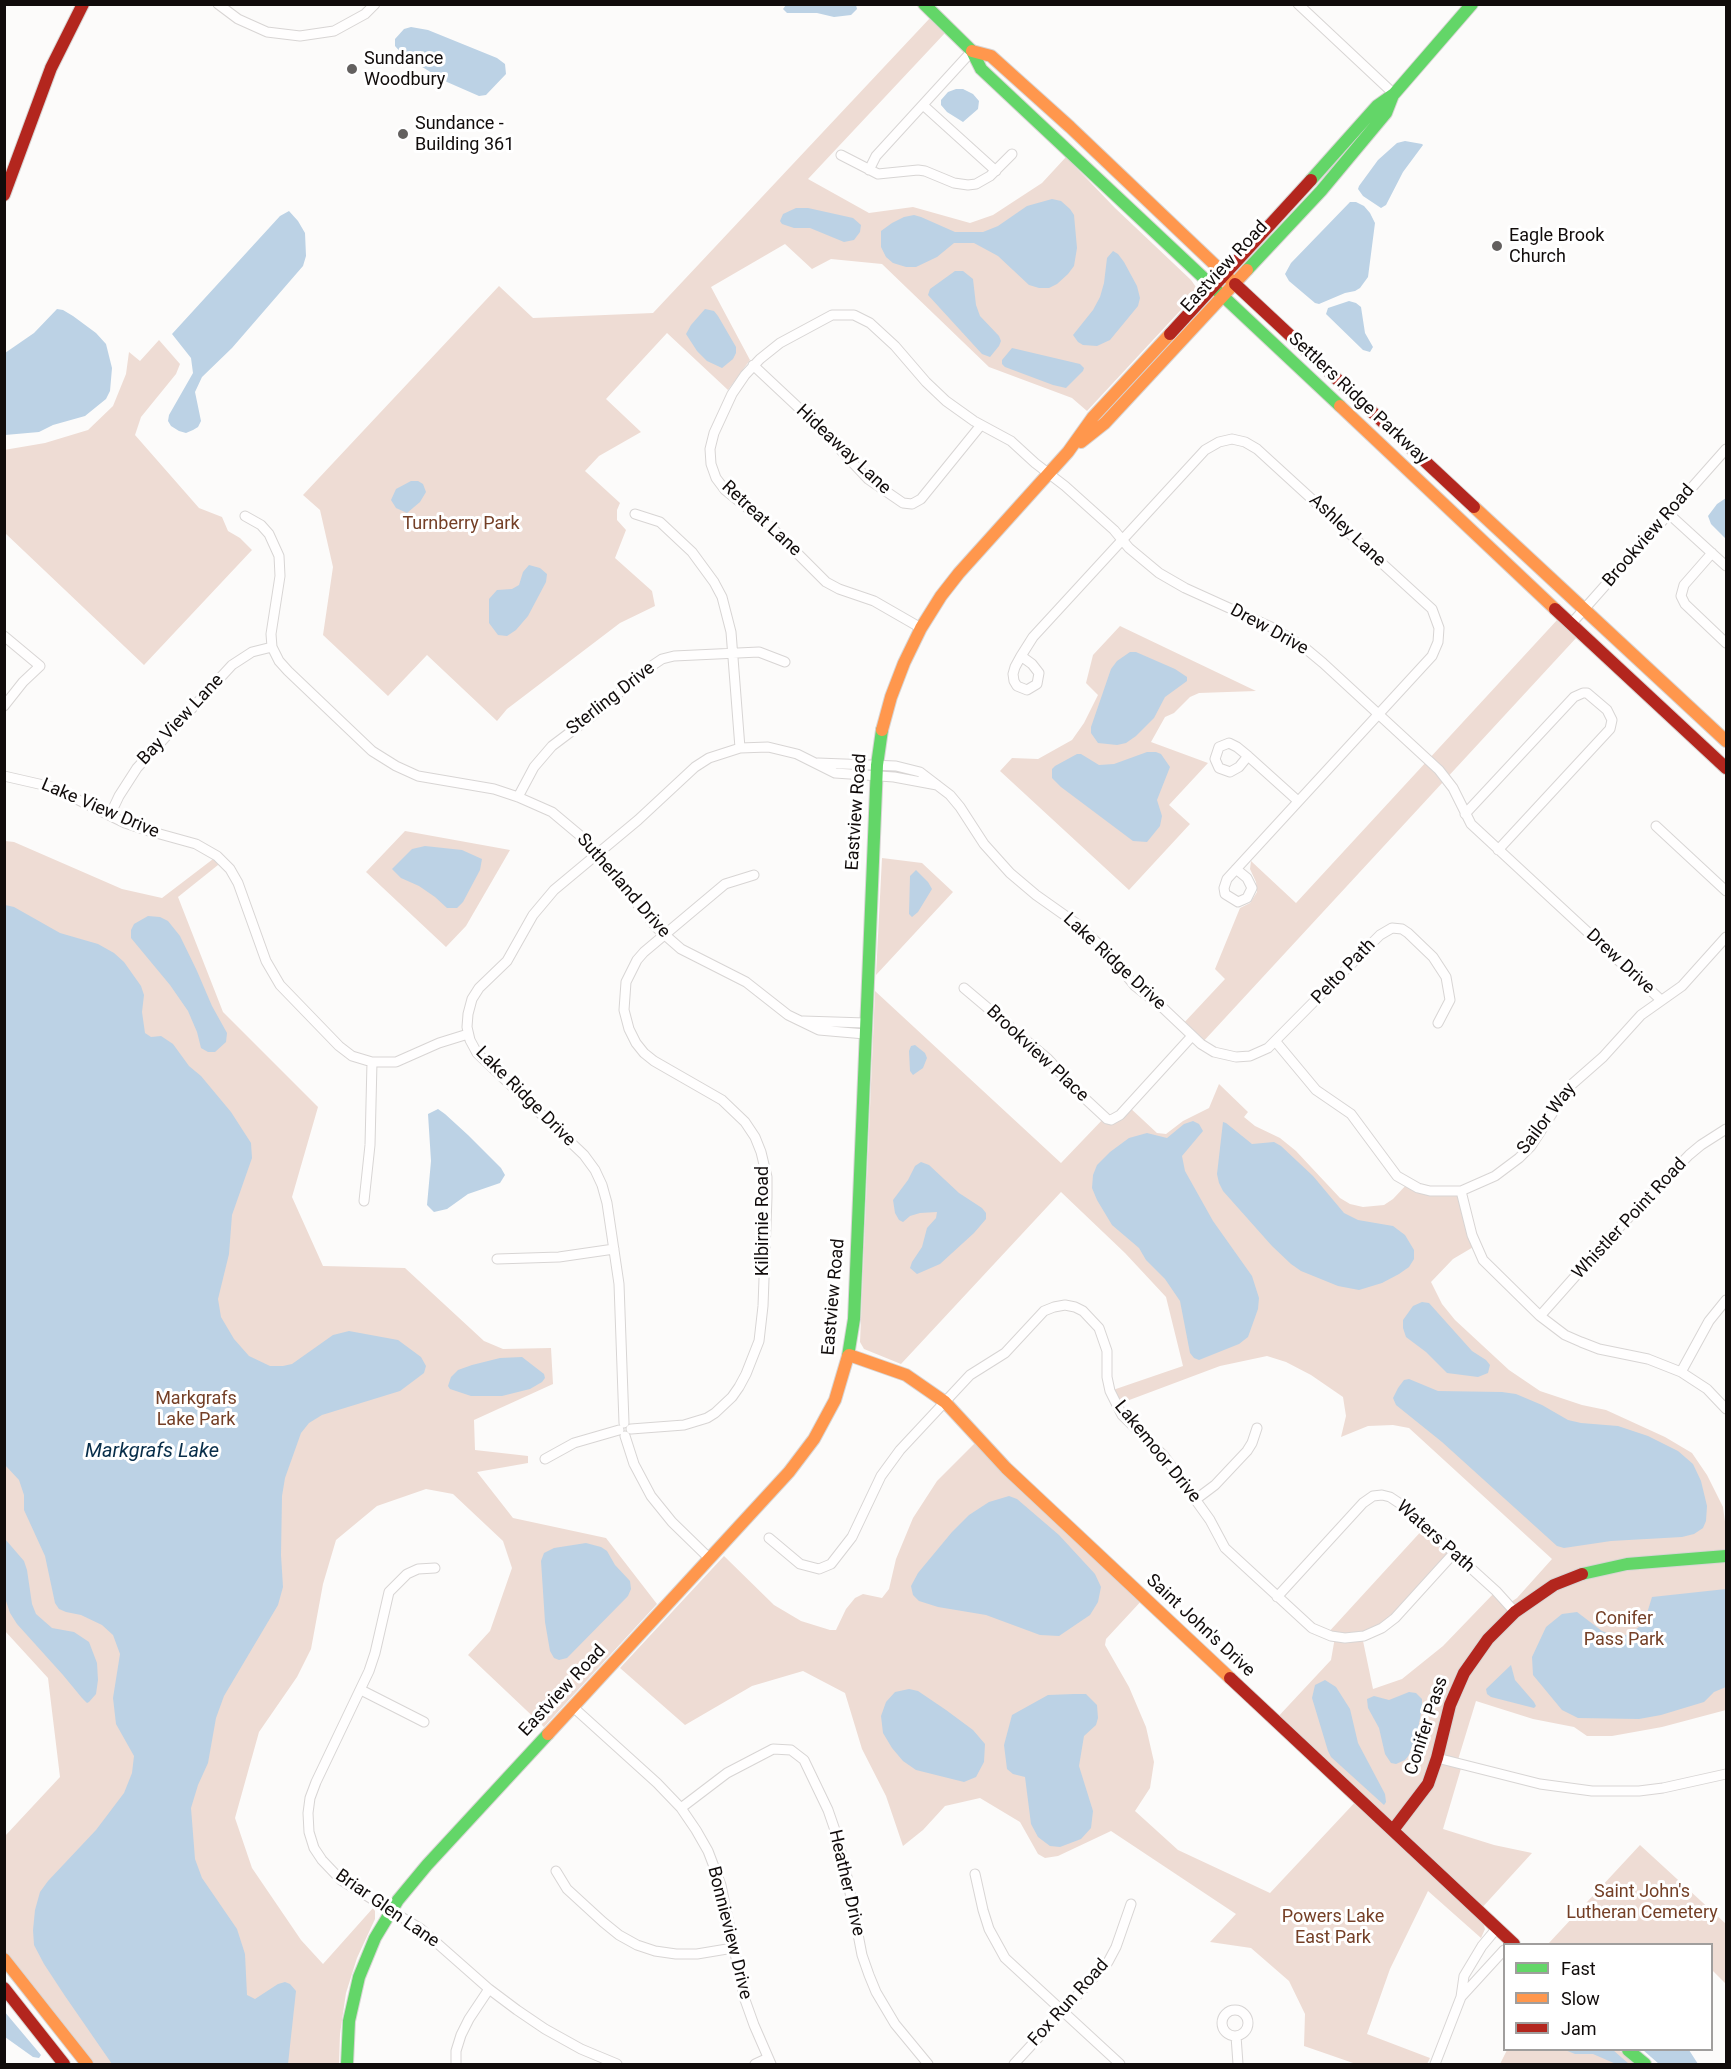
<!DOCTYPE html>
<html>
<head>
<meta charset="utf-8">
<style>
	body { margin:0 }
	#map { position:relative; width:1731px; height:2069px; overflow:hidden; background:#fcfbfa; font-family:Roboto,sans-serif }
	canvas { display:block }
	.frame { position:absolute; inset:0; border:6px solid #110c0b; pointer-events:none }
	.legend { position:absolute; left:1503px; top:1943px; width:210px; height:108px; box-sizing:border-box; background:#fff; border:2px solid #a09e9d; margin:0; padding:8px 10px; list-style:none; font-size:18px; color:#110c0b }
	.legend li { display:flex; align-items:center; gap:12px; height:30px }
	.legend b { width:30px; border:2px solid #a09e9d }
</style>
</head>
<body>
<div id="map">
<canvas width="1731" height="2069"></canvas>
<div class="frame"></div>
<ul class="legend">
<li><b style="height:8px;background:#63d668"></b>Fast</li>
<li><b style="height:8px;background:#ff974d"></b>Slow</li>
<li><b style="height:8px;background:#b3261e"></b>Jam</li>
</ul>
</div>
<script>
const ctx = document.querySelector('canvas').getContext('2d');
ctx.lineJoin = 'round';
function fill(path, color) {
  ctx.fillStyle = color;
  ctx.fill(path, 'evenodd');
}
function shape(rows) {
  const path = new Path2D();
  for (const r of rows) {
    if (r.length === 3) {
      path.moveTo(r[0] + r[2], r[1]);
      path.arc(r[0], r[1], r[2], 0, 2 * Math.PI);
      continue;
    }
    path.moveTo(r[0], r[1]);
    for (let i = 2; i < r.length; i += 2) path.lineTo(r[i], r[i + 1]);
  }
  return path;
}
function trace(path, color, width, dash) {
  ctx.strokeStyle = color;
  ctx.lineWidth = width;
  ctx.lineCap = dash ? 'butt' : 'round';
  ctx.setLineDash(dash || []);
  ctx.stroke(path);
}
function label(font, color, halo, rows, align = 'center') {
  ctx.font = font + ' Roboto,sans-serif';
  ctx.lineWidth = 6;
  ctx.setLineDash([]);
  ctx.textBaseline = 'middle';
  ctx.strokeStyle = halo;
  ctx.fillStyle = color;
  for (const [text, x, y, turn = 0] of rows) {
    ctx.save();
    ctx.translate(x, y);
    ctx.rotate((+turn || 0) * Math.PI / 180);
    ctx.textAlign = isNaN(turn) ? turn : align;
    if (halo) ctx.strokeText(text, 0, 0);
    ctx.fillText(text, 0, 0);
    ctx.restore();
  }
}
fill(shape([
	[930,18,945,33,808,179,869,213,913,207,970,223,993,215,1042,183,1066,157,1115,208,1191,280,1196,287,1196,293,1192,298,1087,411,1072,398,989,367,882,264,831,259,812,269,785,244,711,287,750,360,728,390,667,333,606,399,641,432,599,456,585,471,620,503,617,510,617,520,626,530,615,558,652,591,655,606,620,623,507,709,497,721,427,655,388,696,323,635,333,567,320,510,303,495,499,286,533,318,653,313],
	[159,340,180,364,176,374,141,417,135,435,199,508,222,517,228,531,240,538,252,550,144,665,5,533,4,450,45,443,88,430,113,406,126,374,129,352,140,361],
	[1558,619,1577,637,1201,1044,1181,1026,1225,979,1215,969,1240,908,1250,903,1257,892,1256,882,1250,869,1251,861,1296,903],
	[1120,626,1256,691,1199,693,1190,697,1174,713,1165,717,1151,742,1208,763,1169,805,1190,824,1129,890,1000,771,1012,758,1038,759,1072,740,1084,723,1098,695,1086,683,1093,655],
	[405,831,510,850,466,926,446,947,366,872],
	[5,841,14,842,122,889,162,898,217,856,223,861,178,897,223,1012,318,1107,292,1197,323,1266,405,1268,484,1341,503,1349,551,1348,553,1384,474,1420,475,1450,528,1456,528,1463,477,1472,513,1518,606,1538,657,1604,544,1727,468,1655,490,1631,512,1568,503,1541,453,1494,426,1489,377,1506,336,1540,323,1584,311,1649,297,1677,259,1732,235,1818,252,1868,301,1940,323,1964,373,1908,375,1911,375,1919,357,1958,346,1993,340,2034,339,2064,87,2064,5,1959,5,1836,60,1777,48,1678,5,1631],
	[882,858,922,863,953,892,876,975],
	[875,991,1061,1163,1105,1117,1107,1119,1128,1106,1157,1133,1166,1134,1183,1121,1209,1108,1219,1084,1248,1112,1244,1117,1255,1126,1280,1138,1296,1151,1340,1198,1350,1204,1363,1207,1384,1205,1393,1199,1408,1183,1418,1188,1461,1191,1475,1246,1453,1259,1431,1282,1442,1304,1455,1320,1509,1370,1540,1391,1582,1405,1606,1410,1665,1437,1692,1453,1707,1475,1723,1507,1726,1529,1726,1710,1662,1727,1612,1736,1587,1736,1574,1727,1533,1719,1476,1701,1457,1763,1462,1765,1443,1829,1494,1845,1532,1853,1479,1911,1485,1929,1481,1938,1428,1891,1390,1969,1367,2034,1430,2058,1427,2064,1356,2064,1304,2046,1305,2014,1289,1981,1251,1948,1210,1942,1236,1914,1111,1831,1058,1856,1045,1858,1038,1854,1020,1822,980,1798,945,1806,923,1830,903,1846,886,1796,862,1749,845,1693,803,1671,752,1686,685,1725,620,1668,724,1556,774,1605,801,1621,830,1630,836,1630,846,1609,855,1598,863,1594,882,1598,889,1589,896,1559,913,1518,937,1481,979,1439,1144,1598,1106,1639,1105,1645,1129,1687,1146,1727,1154,1762,1150,1788,1135,1811,1178,1850,1270,1893,1359,1798,1275,1720,1331,1660,1335,1637,1326,1635,1425,1527,1454,1553,1397,1616,1362,1636,1373,1689,1402,1679,1443,1646,1496,1591,1508,1604,1517,1598,1552,1559,1409,1428,1393,1425,1368,1426,1341,1437,1346,1416,1343,1397,1311,1375,1286,1362,1267,1356,1220,1366,1116,1405,1110,1391,1183,1366,1166,1297,1125,1253,1061,1192,901,1364,864,1349,860,1342],
	[1640,1845,1726,1924,1726,1984,1712,1970,1712,1944,1548,1944],
	[1507,2050,1619,2050,1635,2064,1500,2064]
]), '#eedcd4');
fill(shape([
	[786,5,856,5,857,9,851,15,834,17,817,13,787,13,783,9],
	[411,27,428,30,497,58,505,64,506,74,486,95,479,96,447,82,404,56,395,46,395,39,404,29],
	[956,89,963,89,973,94,979,101,978,109,963,122,947,112,941,105,941,100,948,92],
	[1405,141,1422,144,1423,145,1403,172,1386,205,1381,208,1363,196,1358,189,1359,186,1378,160,1397,143],
	[1052,199,1061,201,1070,209,1074,215,1077,248,1074,266,1068,274,1057,284,1049,288,1039,288,1029,285,998,256,974,243,954,243,937,257,916,267,906,267,893,263,886,257,881,247,881,231,892,223,904,217,914,215,921,217,955,232,983,232,998,226,1027,206],
	[1350,202,1356,202,1364,206,1370,213,1375,223,1368,277,1360,288,1355,291,1345,293,1319,304,1315,303,1289,281,1285,274,1291,263],
	[796,208,808,208,853,218,861,225,860,232,854,240,844,242,810,228,794,228,782,224,780,221,783,214],
	[289,211,298,221,305,233,306,256,303,266,232,348,202,377,195,392,201,421,198,427,193,430,186,433,179,431,171,426,168,421,169,415,193,373,191,358,172,334,280,216],
	[1113,251,1118,254,1124,262,1137,286,1140,298,1138,306,1110,340,1097,346,1083,345,1078,342,1073,335,1093,310,1100,297,1104,283,1107,258],
	[955,271,963,271,973,279,976,305,980,316,999,336,1001,341,999,346,990,357,982,354,928,295,930,289],
	[1349,301,1356,303,1361,307,1365,333,1373,347,1370,352,1363,350,1326,314,1328,308],
	[57,309,63,310,73,316,96,333,106,344,112,368,110,391,106,399,85,416,53,425,39,432,5,435,5,353,34,333],
	[705,309,714,311,718,316,736,347,736,353,733,359,722,368,707,361,697,351,686,334,691,325],
	[1012,348,1080,364,1084,368,1083,371,1066,388,1053,385,1005,367,1002,364,1002,360],
	[411,481,418,481,423,484,426,492,420,502,407,513,396,508,391,500,396,489],
	[1726,498,1726,539,1711,524,1708,516,1717,504],
	[529,565,540,568,547,574,546,582,528,616,516,630,507,636,498,635,489,623,489,599,497,590,512,589,519,585,523,572],
	[1130,652,1136,652,1175,669,1187,677,1187,681,1165,697,1154,718,1136,736,1126,743,1117,745,1098,743,1091,733,1091,727,1111,669,1117,661],
	[1147,752,1156,752,1161,754,1170,767,1157,800,1162,816,1160,826,1147,842,1133,841,1061,787,1052,778,1052,769,1055,766,1077,754,1081,754,1099,765,1114,764],
	[425,846,462,850,482,859,480,870,463,902,457,908,447,908,435,897,419,886,401,878,392,869,412,849],
	[916,870,928,882,932,889,918,912,912,917,909,914,910,876],
	[5,905,14,907,60,933,98,944,114,953,124,962,141,986,144,995,142,1012,145,1033,151,1037,161,1036,173,1044,189,1066,201,1076,231,1112,251,1143,252,1158,232,1215,229,1254,218,1299,221,1317,234,1339,249,1356,270,1366,283,1366,292,1364,333,1335,349,1331,398,1340,421,1357,426,1366,424,1373,400,1391,322,1415,309,1423,301,1433,285,1478,282,1496,281,1555,283,1587,278,1605,224,1696,216,1718,208,1763,198,1785,191,1808,195,1859,202,1878,237,1929,245,1954,247,1995,255,1999,278,1984,285,1982,290,1984,296,1991,288,2064,112,2064,65,1996,44,1964,34,1945,33,1930,35,1910,40,1892,48,1881,96,1830,124,1793,132,1773,134,1756,116,1724,113,1698,120,1654,113,1635,102,1625,81,1615,66,1612,59,1609,55,1603,45,1556,24,1510,24,1495,19,1480,5,1465],
	[148,916,160,917,168,921,180,936,197,971,212,1006,227,1033,226,1042,215,1052,208,1052,201,1048,197,1032,188,1011,170,985,131,938,131,930,134,924],
	[915,1045,925,1053,927,1058,923,1068,913,1075,910,1071,909,1051,911,1046],
	[438,1109,445,1114,468,1135,501,1168,505,1175,500,1183,468,1194,447,1209,434,1212,427,1205,431,1161,428,1114],
	[1193,1121,1199,1124,1203,1131,1182,1156,1185,1171,1213,1221,1252,1276,1259,1298,1258,1309,1248,1337,1239,1344,1199,1360,1194,1358,1190,1353,1180,1301,1165,1279,1146,1260,1139,1248,1112,1225,1097,1200,1092,1188,1093,1175,1097,1165,1110,1152,1129,1138,1147,1133,1167,1138,1184,1124],
	[1223,1122,1226,1123,1252,1144,1274,1142,1281,1146,1313,1176,1344,1213,1358,1220,1393,1226,1405,1235,1414,1250,1414,1259,1409,1267,1399,1274,1382,1283,1359,1290,1338,1286,1301,1271,1291,1264,1272,1246,1223,1191,1219,1183,1217,1174],
	[921,1162,929,1165,959,1193,982,1208,986,1213,986,1219,974,1233,940,1264,917,1274,910,1268,912,1262,922,1247,927,1228,936,1218,937,1212,920,1213,910,1216,903,1222,899,1220,895,1213,893,1200,908,1180,915,1166],
	[1422,1302,1429,1303,1472,1351,1486,1360,1490,1365,1488,1373,1478,1377,1447,1373,1426,1352,1406,1337,1403,1328,1403,1320,1413,1306],
	[522,1357,544,1374,545,1378,542,1382,530,1389,502,1396,471,1396,450,1389,448,1386,451,1377,458,1370,472,1365,500,1358],
	[1409,1379,1438,1391,1502,1392,1516,1394,1542,1405,1568,1420,1581,1423,1618,1426,1648,1436,1678,1451,1693,1464,1701,1481,1707,1506,1706,1521,1703,1528,1694,1534,1682,1537,1611,1541,1564,1548,1557,1546,1442,1442,1396,1405,1393,1398,1398,1388,1404,1380],
	[1009,1496,1017,1499,1059,1535,1095,1574,1101,1587,1098,1602,1090,1615,1059,1636,1040,1635,986,1615,938,1607,919,1601,913,1595,911,1586,918,1573,952,1532,969,1515,989,1502],
	[5,1539,24,1561,27,1570,32,1604,36,1614,52,1628,74,1632,89,1642,97,1663,98,1680,96,1694,89,1702,87,1703,82,1698,63,1675,17,1624,10,1613,5,1598],
	[586,1543,601,1547,607,1551,615,1565,630,1581,631,1589,628,1596,567,1658,559,1660,554,1658,550,1651,545,1622,541,1561,544,1553,554,1548],
	[1726,1589,1726,1687,1714,1692,1704,1702,1661,1715,1639,1719,1578,1718,1562,1710,1533,1675,1532,1657,1546,1627,1562,1614,1577,1612,1602,1631,1619,1638,1631,1633,1644,1623,1652,1597],
	[1511,1665,1515,1680,1534,1702,1536,1706,1534,1708,1491,1697,1487,1694,1486,1689],
	[1325,1680,1336,1687,1350,1709,1358,1743,1385,1794,1386,1802,1384,1805,1331,1757,1328,1751,1312,1698,1315,1685],
	[909,1689,918,1691,946,1710,973,1730,985,1744,984,1762,976,1777,964,1782,916,1770,903,1761,892,1748,883,1733,881,1716,886,1702,895,1692],
	[1409,1692,1416,1693,1422,1699,1422,1708,1418,1729,1409,1755,1405,1760,1396,1764,1391,1763,1385,1754,1379,1728,1368,1708,1367,1699,1374,1696,1389,1700],
	[1074,1694,1086,1694,1097,1705,1098,1718,1096,1725,1084,1736,1079,1766,1093,1811,1091,1828,1081,1839,1060,1847,1050,1846,1038,1837,1031,1824,1025,1777,1013,1774,1007,1769,1004,1745,1012,1715,1048,1695],
	[4,2011,41,2055,39,2058,33,2057,5,2037],
	[1565,2050,1613,2050,1629,2064,1616,2064,1593,2054,1575,2054],
	[1643,2050,1689,2050,1698,2064,1659,2064]
]), '#bcd2e5');
const street = shape([
	[218,4,238,19,267,32,300,36,334,31,365,14,375,4],
	[1298,4,1394,94],
	[923,105,996,171],
	[841,155,878,174,918,170,925,171,954,183,968,185,976,184,990,176,1012,154],
	[869,170,876,156,972,51],
	[753,365,817,425,868,479,903,503,912,504,921,499,981,425],
	[635,514,660,522,692,552,714,582,722,597,731,632,740,748],
	[1669,514,1726,566],
	[245,516,261,525,269,534,279,556,280,576,271,634,272,647,279,661,288,671,372,751,396,766,418,776,494,789,518,797,552,812,583,838,657,928,681,949,746,982,788,1015,819,1030,865,1034],
	[1712,553,1684,585,1681,596,1685,604,1726,643],
	[1571,624,1726,449],
	[921,628,874,601,839,589,826,582,771,527,725,490,716,478,711,464,710,449,714,433,732,394,745,375,760,359,780,343,832,315,854,315,870,323,895,346,926,382,946,401,974,421,1011,441,1035,463,1065,486,1114,530,1129,548,1159,573,1185,588,1271,627,1305,648,1323,663,1439,770,1453,788,1471,824,1661,1000],
	[4,636,40,666,23,682,4,706],
	[1021,656,1032,664,1039,673,1037,684,1027,690,1017,686,1014,681,1013,674,1015,667,1021,656,1033,637,1205,450,1219,442,1232,439,1245,442,1257,449,1432,609,1439,628,1438,642,1432,656,1227,879,1224,888,1225,894,1238,902,1247,898,1252,888,1247,878,1236,869],
	[1248,756,1239,767,1230,772,1219,768,1215,759,1219,747,1229,743,1237,747,1248,756,1298,801],
	[818,763,896,766,920,772,950,795,960,807,984,844,1010,873,1036,895,1077,924,1106,951,1135,986,1163,1008,1201,1044,1214,1052,1236,1057,1250,1056,1268,1048,1380,935,1392,928,1402,929,1408,933,1433,957,1446,977,1450,1000,1438,1023],
	[4,776,52,787,125,823,149,831,196,844,217,856,230,869,238,883,266,961,280,985,339,1046,352,1056,372,1062,396,1062,439,1043,468,1034],
	[518,797,534,767,552,746,601,709,644,671,662,659,674,656,759,652,785,662],
	[1465,814,1574,697,1583,693,1587,693,1607,710,1612,720,1610,729,1498,850],
	[110,815,119,796,137,768,232,665,252,652,272,647],
	[1656,826,1726,891],
	[964,988,1048,1059,1079,1093,1107,1119,1111,1120,1120,1115,1192,1036],
	[803,1021,866,1023],
	[1276,1042,1316,1090,1351,1114,1397,1176,1418,1188,1430,1191,1461,1191,1495,1176,1519,1158,1531,1146,1570,1086,1603,1057,1641,1015,1682,986,1726,937],
	[1461,1191,1472,1235,1483,1260,1540,1316,1565,1335,1581,1342,1599,1349,1648,1359,1681,1372,1707,1389,1726,1409],
	[364,1201,370,1145,372,1062],
	[497,1259,559,1257,614,1249],
	[1540,1316,1611,1236,1689,1155,1701,1145,1726,1129],
	[1681,1372,1709,1321,1726,1300],
	[624,1423,619,1284,607,1203,602,1185,595,1170,584,1155,477,1053,470,1040,467,1027,468,1014,472,999,479,988,507,961,533,915,554,890,638,820,695,767,709,758,740,748,768,747,797,754,835,773,894,777,937,785],
	[631,1429,684,1425,707,1418,715,1413,732,1397,739,1387,746,1374,759,1341,763,1306,767,1197,767,1177,761,1152,755,1137,745,1122,722,1100,654,1061,644,1053,636,1043,629,1029,624,1010,626,982,637,960,644,952,725,884,754,875],
	[625,1436,634,1464,651,1496,672,1522,710,1559],
	[545,1459,574,1443,619,1430],
	[1195,1500,1215,1485,1247,1451,1252,1443,1257,1428],
	[769,1538,800,1564,819,1569,831,1564,852,1537,881,1476,900,1450,970,1375,1005,1353,1044,1311,1054,1307,1065,1305,1075,1307,1083,1311,1099,1328,1107,1351,1107,1377,1110,1391,1122,1415,1164,1456,1210,1520,1225,1548,1312,1628,1331,1636,1345,1638,1364,1636,1382,1628,1395,1618,1454,1553],
	[435,1568,418,1569,407,1574,389,1592,375,1653,369,1671,316,1782,310,1798,308,1813,309,1832,314,1848,322,1860,341,1880,421,1929,489,1989,517,2010,545,2029,581,2049,617,2064],
	[1277,1597,1363,1503,1373,1496,1382,1495,1390,1497,1399,1503,1496,1591,1515,1612],
	[361,1690,424,1722],
	[573,1707,657,1783,681,1808,696,1830,708,1851,721,1885,744,1997,754,2025,771,2064],
	[1437,1758,1540,1784,1592,1791,1639,1791,1663,1788,1726,1774],
	[681,1808,727,1773,773,1749,791,1750,804,1760,828,1810,837,1836,846,1872,862,1955,869,1975,876,1992,895,2024,928,2064],
	[556,1871,567,1889,603,1922,619,1935,637,1945,655,1951,676,1954,697,1954,733,1948],
	[975,1874,983,1910,989,1929,1005,1958,1120,2064],
	[1461,1997,1504,1950],
	[1235,2023,13],
	[1236,2036,1238,2064],
	[456,2064,456,2051,461,2035,469,2019,489,1989],
	[755,2064,768,2058],
	[1014,2064,1108,1962,1116,1947,1131,1904],
	[1435,2064,1461,1997,1464,1976,1482,1946,1497,1928]
]);
const fast = shape([
	[924,4,972,51,981,69,1340,406],
	[1311,180,1377,106,1394,94,1472,4],
	[1247,270,1321,191,1386,113,1393,95],
	[848,1356,854,1319,877,765,882,730],
	[1582,1574,1627,1564,1726,1556],
	[1628,2050,1645,2064],
	[347,2064,349,2021,359,1977,375,1938,398,1900,427,1865,548,1734]
]);
const slow = shape([
	[972,51,991,56,1070,127,1235,284],
	[1340,406,1555,609],
	[1081,442,1105,423,1247,270],
	[1474,507,1726,741],
	[882,730,891,697,904,663,921,628,941,596,959,573,1068,452,1093,417,1170,334],
	[849,1355,906,1375,945,1402,1006,1468,1230,1678],
	[548,1734,789,1472,814,1439,835,1400,848,1356],
	[4,1959,87,2064]
]);
const jam = shape([
	[4,195,51,68,83,4],
	[1235,284,1474,507],
	[1170,334,1311,180],
	[1555,609,1726,768],
	[1230,1678,1514,1944],
	[1393,1830,1428,1784,1437,1758,1450,1705,1464,1673,1488,1639,1515,1612,1554,1585,1582,1574],
	[4,1988,64,2064]
]);
trace(street, '#d8d5d4', 11);
trace(fast, '#d8d5d4', 14);
trace(slow, '#d8d5d4', 14);
trace(jam, '#d8d5d4', 14);
trace(street, '#fffefe', 9);
trace(fast, '#63d668', 12);
trace(slow, '#ff974d', 12);
trace(jam, '#b3261e', 12);
for (const [x, y, r, color] of [
	[352,69,6,"#63605f"],
	[403,134,6,"#63605f"],
	[1497,246,6,"#63605f"]
]) {
  const dot = new Path2D();
  dot.arc(x, y, r, 0, 2 * Math.PI);
  ctx.fillStyle = color;
  ctx.fill(dot);
  trace(dot, '#fff', 2);
}
label('18px', '#110c0b', '#fff', [
	["Sundance",364,59],
	["Woodbury",364,80],
	["Sundance -",415,124],
	["Building 361",415,145],
	["Eagle Brook",1509,236],
	["Church",1509,257]
], 'left');
label('18px', '#110c0b', '#fff', [
	["Eastview Road",1225,267,-47],
	["Settlers Ridge Parkway",1358,399,43],
	["Hideaway Lane",843,450,43],
	["Retreat Lane",761,519,43],
	["Ashley Lane",1347,531,43],
	["Brookview Road",1649,536,-49],
	["Drew Drive",1269,630,29],
	["Sterling Drive",611,699,-38],
	["Bay View Lane",181,720,-47],
	["Lake View Drive",100,809,23],
	["Eastview Road",857,812,-86],
	["Sutherland Drive",623,886,49],
	["Lake Ridge Drive",1114,962,43],
	["Drew Drive",1620,962,43],
	["Pelto Path",1344,972,-46],
	["Brookview Place",1037,1054,43],
	["Lake Ridge Drive",525,1097,45],
	["Sailor Way",1547,1119,-53],
	["Whistler Point Road",1630,1219,-47],
	["Kilbirnie Road",763,1221,-90],
	["Eastview Road",834,1297,-85],
	["Lakemoor Drive",1157,1452,51],
	["Waters Path",1435,1537,42],
	["Saint John's Drive",1200,1626,43],
	["Eastview Road",563,1691,-47],
	["Conifer Pass",1427,1726,-72],
	["Heather Drive",846,1883,77],
	["Briar Glen Lane",387,1909,35],
	["Bonnieview Drive",729,1933,76],
	["Fox Run Road",1069,2003,-48]
]);
label('18px', '#743f26', '#fff', [
	["Turnberry Park",461,524],
	["Markgrafs",196,1399],
	["Lake Park",196,1420],
	["Conifer",1624,1619],
	["Pass Park",1624,1640],
	["Saint John's",1642,1892],
	["Lutheran Cemetery",1642,1913],
	["Powers Lake",1333,1917],
	["East Park",1333,1938]
]);
label('italic 20px', '#072d49', '#fff', [
	["Markgrafs Lake",152,1452]
]);
</script>
</body>
</html>
